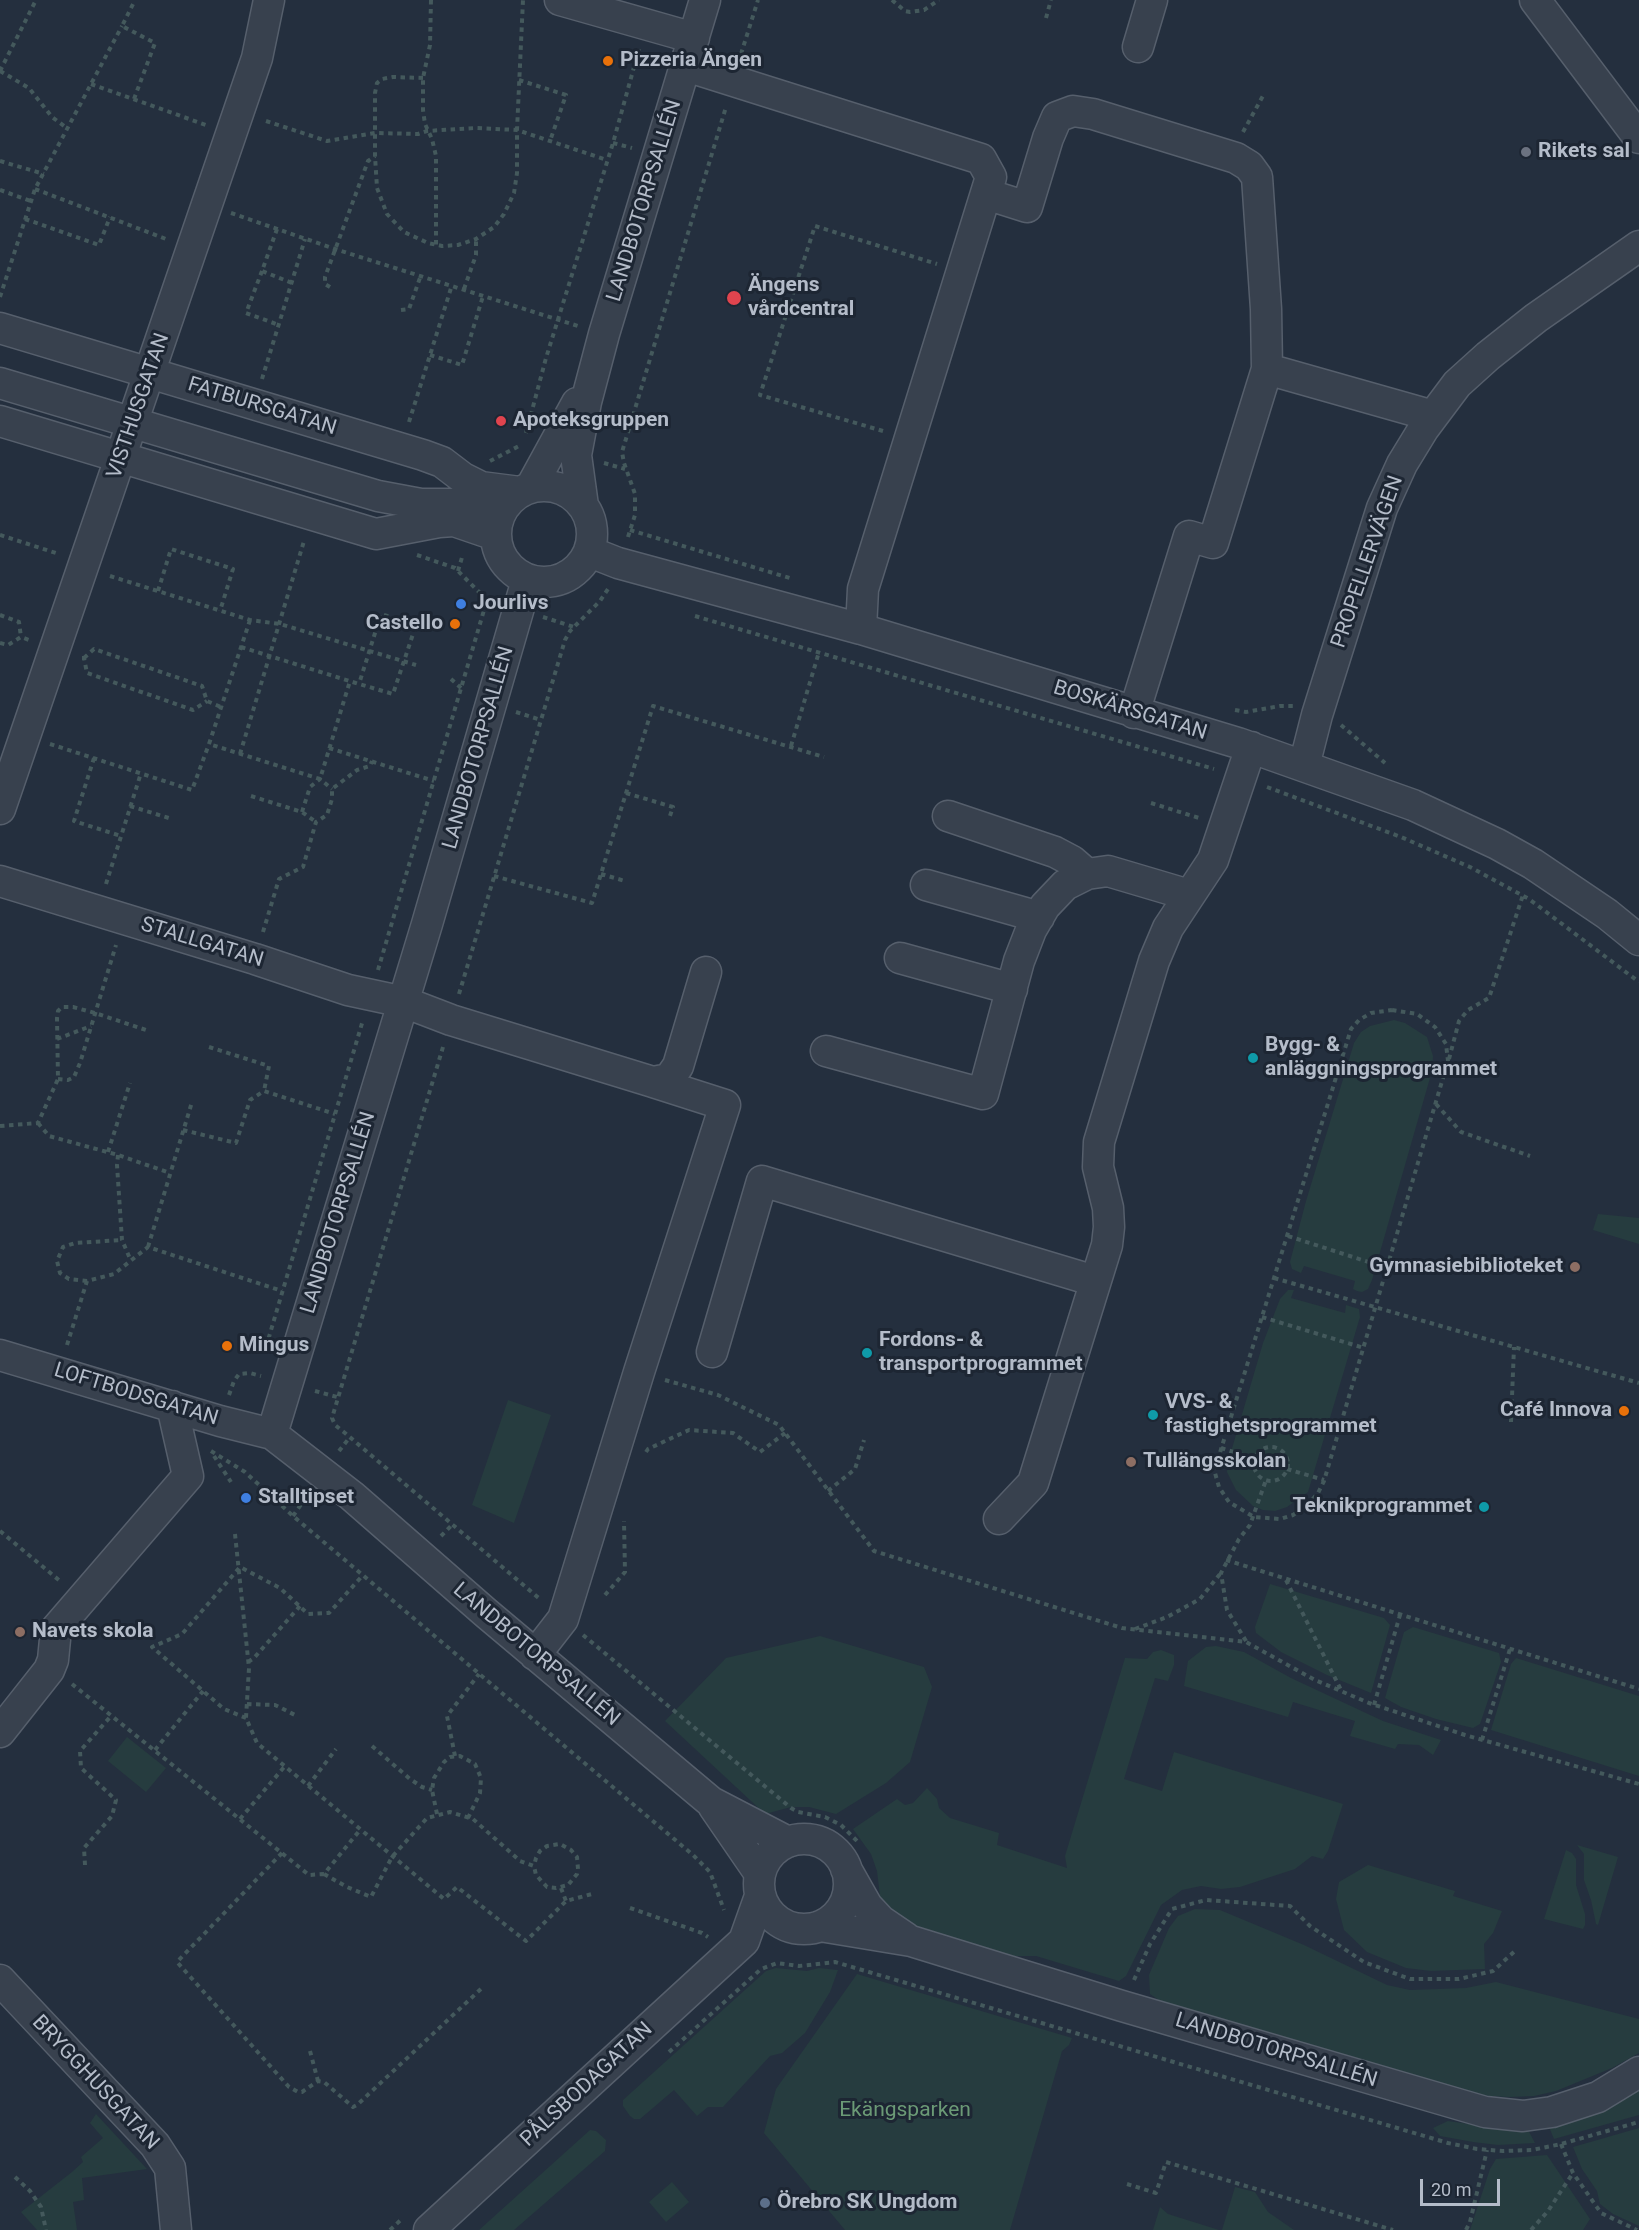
<!DOCTYPE html>
<html>
<head>
<meta charset="utf-8">
<style>
	body { margin:0 }
	#map { position:relative; width:1639px; height:2230px; overflow:hidden; background:#242f3e; font-family:Roboto,sans-serif }
	canvas { display:block }
	.scale { position:absolute; left:1420px; top:2179px; width:80px; height:27px; box-sizing:border-box; border:3px solid #b4bcc9; border-top:0; padding-left:8px; font-size:18px; line-height:21px; white-space:nowrap; color:#b4bcc9; -webkit-text-stroke:4px #1d2633; paint-order:stroke }
</style>
</head>
<body>
<div id="map">
<canvas width="1639" height="2230"></canvas>
<div class="scale">20 m</div>
</div>
<script>
const ctx = document.querySelector('canvas').getContext('2d');
ctx.lineJoin = 'round';
function fill(path, color) {
  ctx.fillStyle = color;
  ctx.fill(path, 'evenodd');
}
function shape(rows) {
  const path = new Path2D();
  for (const r of rows) {
    if (r.length === 3) {
      path.moveTo(r[0] + r[2], r[1]);
      path.arc(r[0], r[1], r[2], 0, 2 * Math.PI);
      continue;
    }
    path.moveTo(r[0], r[1]);
    for (let i = 2; i < r.length; i += 2) path.lineTo(r[i], r[i + 1]);
  }
  return path;
}
function trace(path, color, width, dash) {
  ctx.strokeStyle = color;
  ctx.lineWidth = width;
  ctx.lineCap = dash ? 'butt' : 'round';
  ctx.setLineDash(dash || []);
  ctx.stroke(path);
}
function label(font, color, halo, rows, align = 'center') {
  ctx.font = font + ' Roboto,sans-serif';
  ctx.lineWidth = 6;
  ctx.setLineDash([]);
  ctx.textBaseline = 'middle';
  ctx.strokeStyle = halo;
  ctx.fillStyle = color;
  for (const [text, x, y, turn = 0] of rows) {
    ctx.save();
    ctx.translate(x, y);
    ctx.rotate((+turn || 0) * Math.PI / 180);
    ctx.textAlign = isNaN(turn) ? turn : align;
    if (halo) ctx.strokeText(text, 0, 0);
    ctx.fillText(text, 0, 0);
    ctx.restore();
  }
}
fill(shape([
	[1394,1020,1405,1023,1427,1037,1433,1056,1432,1071,1372,1280,1368,1289,1362,1292,1357,1291,1353,1289,1355,1281,1304,1266,1301,1273,1292,1269,1290,1262,1306,1201,1354,1043,1361,1032,1370,1026],
	[1598,1214,1639,1218,1639,1244,1593,1230],
	[1288,1290,1294,1290,1291,1298,1345,1313,1346,1305,1359,1309,1360,1317,1308,1492,1287,1507,1275,1511,1263,1510,1253,1506,1236,1490,1227,1472,1228,1462,1263,1343,1280,1299],
	[508,1400,551,1415,514,1523,472,1505],
	[1270,1584,1384,1618,1390,1625,1371,1693,1327,1675,1281,1652,1256,1633,1255,1627],
	[1413,1627,1499,1653,1501,1662,1480,1724,1473,1728,1436,1719,1401,1707,1385,1698,1404,1632],
	[820,1636,924,1667,932,1687,910,1762,886,1783,836,1814,809,1807,791,1807,765,1814,665,1721,726,1658],
	[1216,1646,1244,1652,1291,1678,1383,1721,1441,1740,1433,1755,1419,1745,1398,1744,1395,1749,1350,1736,1355,1721,1293,1702,1288,1717,1184,1686,1188,1661,1206,1647],
	[1161,1650,1174,1655,1174,1665,1168,1681,1155,1678,1124,1779,1162,1791,1174,1752,1343,1804,1328,1851,1323,1859,1312,1856,1295,1869,1240,1887,1221,1889,1201,1886,1182,1890,1161,1905,1126,1976,1119,1981,1036,1956,1006,1956,922,1932,881,1905,877,1871,871,1854,853,1829,897,1799,905,1805,913,1803,927,1788,937,1799,939,1808,950,1818,999,1833,997,1845,1067,1868,1065,1856,1125,1658,1147,1659,1153,1652],
	[1516,1658,1639,1696,1639,1776,1491,1730,1511,1664],
	[127,1737,166,1768,146,1792,108,1761],
	[1577,1845,1618,1857,1598,1925,1596,1924,1591,1900,1584,1880,1584,1854],
	[1566,1850,1572,1853,1576,1859,1576,1885,1585,1914,1585,1925,1583,1929,1544,1919],
	[1368,1865,1455,1891,1453,1896,1502,1911,1493,1933,1484,1944,1485,1969,1431,1971,1406,1968,1367,1952,1344,1930,1336,1899,1339,1882],
	[1195,1909,1220,1910,1304,1945,1387,1985,1410,1990,1466,1988,1496,1982,1639,2019,1639,2053,1612,2068,1556,2091,1534,2096,1509,2097,1472,2095,1166,2005,1150,1994,1149,1975,1169,1928,1178,1916],
	[776,1968,807,1971,819,1968,838,1970,830,1992,805,2033,782,2053,770,2056,723,2107,708,2107,697,2116,674,2090,640,2119,634,2119,630,2116,623,2106,623,2100,766,1971],
	[857,1974,1072,2038,1069,2045,1062,2051,1010,2230,845,2230,764,2133,776,2089],
	[1639,2087,1639,2115,1554,2139,1549,2127,1572,2122],
	[96,2114,147,2169,82,2178,84,2200,73,2202,77,2230,37,2230,21,2212,72,2172,83,2162,81,2157,103,2138,90,2123],
	[1448,2121,1512,2130,1527,2128,1535,2143,1498,2145,1473,2142,1440,2136,1433,2128],
	[1639,2128,1639,2226,1613,2214,1600,2204,1597,2191,1582,2169,1573,2147],
	[590,2130,596,2131,606,2140,605,2151,514,2230,479,2230],
	[1547,2155,1590,2219,1583,2230,1470,2230,1490,2169,1496,2159],
	[672,2182,689,2202,666,2222,649,2202],
	[1235,2187,1255,2192,1268,2212,1294,2230,1222,2230],
	[1160,2207,1168,2214,1219,2230,1153,2230]
]), '#263c3f');
const minor = shape([
	[560,0,694,38],
	[1535,0,1639,138],
	[1138,47,1152,0],
	[686,66,981,159,991,177,863,589,861,629],
	[986,194,1027,207,1048,138,1057,117,1073,111,1093,114,1236,158,1249,166,1257,177,1266,309,1267,369],
	[0,328,423,455,442,462,463,478,481,487,520,492],
	[0,383,378,496,421,504,457,504,477,501,503,508],
	[0,421,376,534,439,522,454,521,495,535],
	[544,534,48],
	[531,487,577,403],
	[583,506,576,455,586,402,604,334,705,0],
	[590,552,618,563,861,629,1238,743,1413,805,1497,844,1533,864,1607,914,1639,940],
	[527,580,427,924,272,1434,352,1496,486,1613,711,1802,788,1842],
	[1134,713,1189,536,1213,543,1267,369,1433,416],
	[1304,766,1317,715,1382,508,1402,464,1424,428,1457,384,1488,356,1536,318,1639,246],
	[0,809,257,58,269,0],
	[948,816,1055,852,1072,861,1087,874],
	[0,881,255,959,348,990,404,1002,451,1020,653,1082,669,1079,678,1066,706,972],
	[926,885,1039,917],
	[900,958,1012,989],
	[826,1051,983,1094,1019,961,1031,930,1045,906,1065,885,1087,874,1108,871,1189,895],
	[712,1352,762,1181,1095,1281],
	[0,1355,220,1421,272,1434],
	[999,1519,1033,1483,1107,1245,1109,1227,1108,1208,1098,1167,1099,1142,1154,961,1168,928,1213,860,1251,747],
	[535,1655,563,1619,639,1372,725,1105,653,1082],
	[0,1732,49,1670,53,1660,56,1629,188,1476,172,1406],
	[714,1807,760,1874],
	[804,1884,45],
	[846,1869,867,1906,881,1921,906,1938],
	[820,1926,911,1941,1122,2006,1485,2112,1523,2116,1552,2112,1598,2097,1639,2072],
	[0,1980,155,2145,170,2168,176,2230],
	[429,2230,744,1941,760,1896]
]);
trace(minor, '#565f6c', 33);
trace(shape([
	[431,0,430,45,423,78,423,110,425,124,432,139,436,156,436,245],
	[892,0,905,11,910,12,924,10,939,0],
	[1046,18,1051,0],
	[741,54,758,0],
	[0,71,29,88,52,117,68,129],
	[0,71,36,0],
	[423,78,393,77,382,79,377,83,375,93,375,156,377,188,387,214,404,232,428,243,442,246,458,245,476,239,494,227,504,214,514,193,517,173,517,130,523,0],
	[519,80,566,95,550,141],
	[91,84,206,125],
	[134,99,155,43,122,26,135,0],
	[266,121,327,141,375,133,418,134,427,131,475,128,517,130,607,160],
	[1243,132,1264,94],
	[613,143,632,148],
	[0,161,44,174],
	[35,189,166,239],
	[0,190,31,201],
	[231,213,335,249,578,326],
	[25,219,99,245,110,217],
	[277,229,262,271,292,283],
	[262,271,246,313,279,325],
	[330,287,325,284,325,277,368,161,375,156],
	[464,289,476,255,476,239],
	[0,297,35,189,122,26],
	[401,310,409,309,421,275],
	[430,355,462,365,483,296],
	[262,379,305,239],
	[409,422,452,285],
	[883,431,760,395,815,226,937,264],
	[526,433,546,358,613,143,639,49],
	[490,461,521,445],
	[604,463,625,469],
	[630,530,793,579],
	[0,535,59,554],
	[628,537,635,515,635,494,624,463,622,452,726,107],
	[417,555,455,568,487,600],
	[458,571,463,554],
	[110,576,250,620,280,624,416,665],
	[158,591,171,549,233,569,220,611],
	[0,615,19,622,21,637],
	[695,616,1214,769],
	[543,617,574,627],
	[250,620,209,744,320,779,350,681],
	[0,643,8,645,21,637,29,640],
	[241,647,359,684,393,694,416,625,381,614,359,684],
	[82,658,84,658,87,673,193,710,207,701],
	[84,658,94,649,202,686,207,701,221,707],
	[451,679,461,688],
	[1235,710,1246,712,1280,706,1293,706],
	[516,712,541,720],
	[1341,725,1385,763],
	[50,744,192,790,209,744],
	[791,746,819,652],
	[329,748,434,781],
	[240,754,304,541],
	[94,758,74,821,121,836],
	[1267,787,1401,837,1470,867,1529,899,1639,982],
	[626,793,673,807,670,816],
	[251,796,302,812,316,822],
	[1151,803,1199,818],
	[130,806,172,819],
	[302,812,310,787,320,779,332,789],
	[601,874,625,881],
	[494,876,592,903,653,706,824,757],
	[106,884,141,773],
	[263,932,279,879,303,867,316,822,327,815,332,799,332,789,357,770,370,766,372,761],
	[378,970,487,600],
	[459,994,565,640,570,631,600,601,608,589],
	[1392,1010,1417,1014,1435,1027,1446,1044,1448,1061,1324,1481,1318,1493,1307,1506,1293,1515,1280,1519,1254,1517,1229,1502,1219,1487,1215,1473,1218,1459,1351,1029,1359,1020,1371,1013,1392,1010],
	[57,1039,91,1026],
	[209,1047,269,1066,264,1091],
	[443,1047,332,1418,335,1425,345,1433,541,1600],
	[1449,1059,1459,1021,1468,1010,1489,998,1523,895],
	[58,1079,68,1080,74,1077,80,1063,116,945],
	[1436,1104,1461,1132,1530,1156],
	[38,1123,49,1136,118,1155,170,1173],
	[0,1126,38,1123,58,1079,57,1018,58,1011,62,1007,73,1007,95,1013,146,1030],
	[183,1130,236,1143,250,1100,264,1091,335,1114],
	[108,1152,130,1083],
	[118,1155,117,1165,122,1240,131,1261],
	[1288,1236,1387,1268],
	[148,1247,192,1102],
	[1274,1278,1639,1383],
	[87,1281,69,1279,60,1273,57,1261,63,1247,75,1243,122,1240],
	[1262,1317,1364,1348],
	[67,1345,87,1281,114,1274,148,1247,282,1291],
	[266,1347,363,1020],
	[665,1380,718,1395,779,1425,874,1551,1122,1628,1246,1642,1315,1680,1369,1703,1465,1735,1639,1784],
	[315,1391,337,1397],
	[229,1395,234,1381,239,1374,250,1373,261,1376],
	[1511,1422,1514,1347],
	[1271,1464,17],
	[1221,1448,1255,1459],
	[211,1451,245,1472,293,1516,693,1855,710,1872,724,1910],
	[339,1451,350,1437],
	[646,1452,648,1449,689,1430,733,1433,760,1452,785,1433],
	[214,1456,231,1482],
	[1287,1469,1324,1480],
	[828,1491,855,1469,864,1440],
	[293,1516,307,1496],
	[0,1531,60,1581],
	[235,1534,249,1668,246,1718,257,1743,444,1899,457,1887,526,1941,566,1901,592,1894],
	[441,1536,453,1524],
	[1226,1560,1639,1689],
	[1286,1580,1341,1690],
	[605,1595,625,1572,624,1521],
	[1135,1629,1167,1617,1200,1599,1220,1574],
	[583,1635,791,1808,798,1812,825,1817,841,1825,859,1843],
	[1246,1641,1227,1610,1221,1573,1239,1539,1250,1525,1266,1480],
	[248,1662,254,1658,300,1606],
	[72,1684,309,1875,324,1874,360,1830],
	[247,1704,275,1705,297,1716],
	[1374,1705,1400,1615],
	[246,1718,224,1709,152,1647,182,1634,240,1567,280,1588,308,1614,329,1613,363,1575],
	[1482,1740,1510,1649],
	[372,1746,410,1779,422,1787,432,1790],
	[155,1750,203,1691],
	[455,1756,447,1716,479,1674],
	[308,1786,336,1749],
	[437,1814,432,1790,434,1778,444,1762,450,1757,460,1756,475,1764,481,1778,480,1793,468,1818],
	[240,1819,285,1766],
	[282,1853,177,1962,289,2087,298,2092,302,2092,318,2081,324,2082,353,2107,357,2105,483,1987],
	[85,1865,84,1848,112,1816,116,1800,81,1768,80,1751,111,1716],
	[324,1874,347,1887,371,1897,392,1857,427,1818,450,1812,473,1819,520,1861,534,1866,536,1875,547,1887,556,1888,568,1885,577,1874,578,1869,577,1857,571,1850,560,1844,547,1846,540,1851,536,1858,534,1866],
	[561,1888,566,1901],
	[630,1908,702,1933,708,1937],
	[1134,1980,1150,1944,1172,1909,1206,1900,1290,1906,1310,1926,1364,1962,1410,1979,1459,1979,1493,1971,1515,1951],
	[310,2051,318,2081],
	[669,2052,761,1969,777,1963,799,1966,835,1962,1448,2143,1477,2149,1503,2151,1532,2150,1561,2144,1639,2122],
	[1561,2144,1573,2173,1601,2213,1637,2230],
	[15,2177,30,2191,41,2207,46,2230],
	[1127,2184,1156,2193,1166,2162,1393,2230],
	[390,2230,403,2218],
	[1466,2230,1470,2222,1487,2150],
	[1531,2230,1548,2211,1573,2173]
]), '#44595c', 4, [4.5, 4.5]);
trace(minor, '#38414e', 30);
for (const [x, y, r, color] of [
	[608,61,6,"#e8710a"],
	[1526,152,6,"#6b7280"],
	[734,298,8,"#e0444e"],
	[501,421,6,"#e0444e"],
	[461,604,6,"#3f7fe0"],
	[455,624,6,"#e8710a"],
	[1253,1058,6,"#0f9aa8"],
	[1575,1267,6,"#8d6e63"],
	[227,1346,6,"#e8710a"],
	[867,1353,6,"#0f9aa8"],
	[1624,1411,6,"#e8710a"],
	[1153,1415,6,"#0f9aa8"],
	[1131,1462,6,"#8d6e63"],
	[246,1498,6,"#3f7fe0"],
	[1484,1507,6,"#0f9aa8"],
	[20,1632,6,"#8d6e63"],
	[765,2203,6,"#5c6f8a"]
]) {
  const dot = new Path2D();
  dot.arc(x, y, r, 0, 2 * Math.PI);
  ctx.fillStyle = color;
  ctx.fill(dot);
  trace(dot, '#1d2633', 2);
}
label('bold 21px', '#b4bcc9', '#1d2633', [
	["Pizzeria Ängen",620,61],
	["Rikets sal",1538,152],
	["Ängens",748,286],
	["vårdcentral",748,310],
	["Apoteksgruppen",513,421],
	["Jourlivs",473,604],
	["Castello",443,624,"right"],
	["Bygg- &",1265,1046],
	["anläggningsprogrammet",1265,1070],
	["Gymnasiebiblioteket",1563,1267,"right"],
	["Fordons- &",879,1341],
	["transportprogrammet",879,1365],
	["Mingus",239,1346],
	["VVS- &",1165,1403],
	["fastighetsprogrammet",1165,1427],
	["Café Innova",1612,1411,"right"],
	["Tullängsskolan",1143,1462],
	["Stalltipset",258,1498],
	["Teknikprogrammet",1472,1507,"right"],
	["Navets skola",32,1632],
	["Örebro SK Ungdom",777,2203]
], 'left');
label('21px', '#b4bcc9', '#1d2633', [
	["LANDBOTORPSALLÉN",645,201,-73],
	["VISTHUSGATAN",139,406,-71],
	["FATBURSGATAN",262,407,17],
	["PROPELLERVÄGEN",1368,562,-71],
	["BOSKÄRSGATAN",1130,711,17],
	["LANDBOTORPSALLÉN",479,748,-74],
	["STALLGATAN",202,943,17],
	["LANDBOTORPSALLÉN",339,1213,-73],
	["LOFTBODSGATAN",136,1395,17],
	["LANDBOTORPSALLÉN",536,1655,40],
	["LANDBOTORPSALLÉN",1276,2051,17],
	["BRYGGHUSGATAN",95,2083,47],
	["PÅLSBODAGATAN",587,2085,-43]
]);
label('21px', '#6b9a76', '#1d2633', [
	["Ekängsparken",905,2111]
]);
</script>
</body>
</html>
